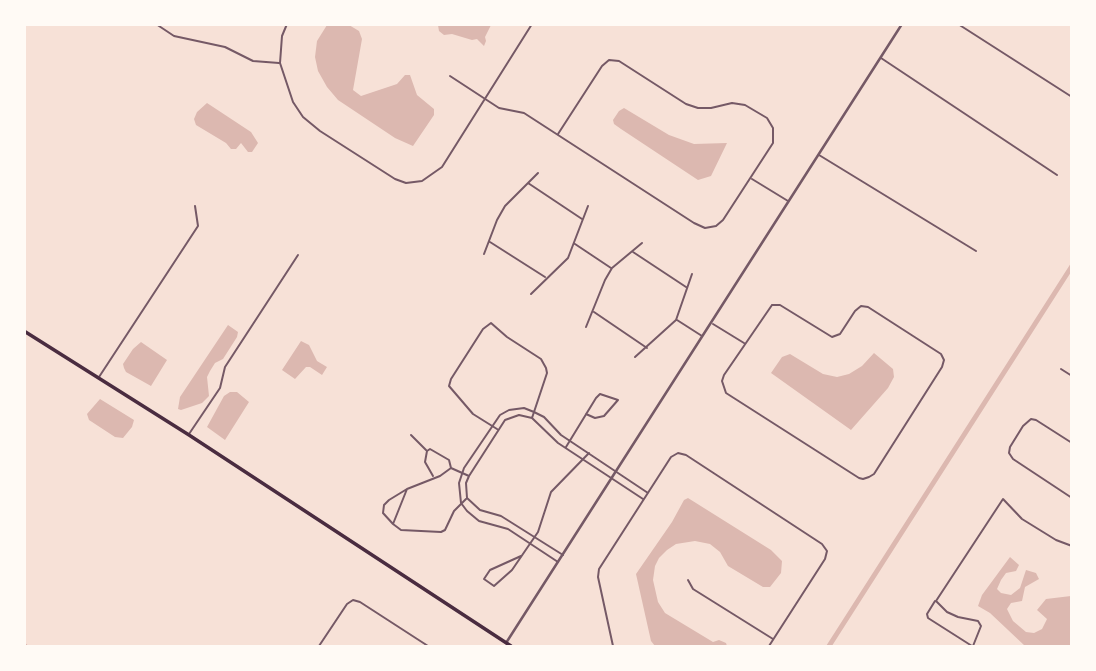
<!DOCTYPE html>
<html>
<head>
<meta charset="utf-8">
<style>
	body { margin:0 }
	#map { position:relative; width:1096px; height:671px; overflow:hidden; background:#f7e1d7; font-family:"Public Sans",sans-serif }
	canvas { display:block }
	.frame { position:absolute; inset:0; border:26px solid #fffaf5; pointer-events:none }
</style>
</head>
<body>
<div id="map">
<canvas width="1096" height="671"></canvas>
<div class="frame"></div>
</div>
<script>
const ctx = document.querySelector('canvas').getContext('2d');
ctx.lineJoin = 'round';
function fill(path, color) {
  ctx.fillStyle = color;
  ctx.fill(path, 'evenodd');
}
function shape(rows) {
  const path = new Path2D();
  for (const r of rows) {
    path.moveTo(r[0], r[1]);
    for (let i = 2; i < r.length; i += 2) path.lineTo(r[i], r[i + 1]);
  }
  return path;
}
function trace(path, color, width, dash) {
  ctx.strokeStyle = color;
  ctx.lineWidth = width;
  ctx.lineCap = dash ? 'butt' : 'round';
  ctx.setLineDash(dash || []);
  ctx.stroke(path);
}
fill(shape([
	[327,25,349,25,359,31,362,39,353,90,361,96,397,84,405,75,410,75,417,95,434,109,434,115,413,146,395,138,338,100,327,87,318,71,315,57,317,41],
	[438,25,438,24,491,25,485,37,486,41,484,46,477,39,472,40,452,34,444,35,439,31],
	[207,103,251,132,258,143,252,152,248,152,241,143,236,149,231,149,226,143,196,125,194,119,197,112],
	[624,108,669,135,694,144,727,143,711,176,698,180,621,129,614,124,613,120,619,111],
	[228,325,238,332,237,337,223,359,215,363,210,371,207,377,209,396,202,403,181,410,178,409,180,397],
	[301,341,309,345,317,361,327,367,322,375,310,367,306,367,295,379,282,370],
	[141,342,167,360,151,386,126,372,124,368,123,364,133,349],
	[874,353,893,369,894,377,888,388,851,430,771,373,782,357,790,354,823,374,837,377,849,374,862,366],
	[230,392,237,392,249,402,225,440,207,427,224,396],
	[100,399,134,420,132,427,123,438,115,437,89,420,87,414],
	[688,498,771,550,782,561,781,573,770,587,763,587,728,566,720,552,710,544,695,541,676,544,667,550,659,558,655,566,653,580,658,602,665,613,713,642,719,640,726,643,727,646,655,646,651,641,636,574,672,522,684,500],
	[1010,557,1019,565,1016,571,1006,573,1001,580,997,589,1001,593,1011,595,1020,588,1026,570,1036,573,1039,579,1025,587,1022,601,1011,603,1007,609,1013,621,1026,632,1034,633,1042,629,1047,619,1037,610,1046,599,1071,596,1071,646,1025,646,990,613,978,606,982,595]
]), '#dcb8b0');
trace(shape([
	[24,646,25,646],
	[829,646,1072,266]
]), '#dcb8b0', 5);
trace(shape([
	[156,24,174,36,225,47,253,61,279,63],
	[287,24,282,36,280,63,293,102,303,117,320,131,395,179,406,183,422,181,442,167,532,24],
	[958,24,1072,97],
	[881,58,1057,175],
	[450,76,499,108,524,113,694,223,705,228,716,226,723,220,773,143,773,128,767,118,745,105,732,103,711,108,698,108,686,104,619,61,609,60,602,66,558,134],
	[819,155,976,251],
	[752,179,788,201],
	[528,183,582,219],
	[490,242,545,277],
	[575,244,611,268],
	[633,252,686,287],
	[484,254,497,220,505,206,538,173],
	[531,294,568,258,588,206],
	[772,305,780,305,832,337,840,334,855,311,861,306,868,307,941,354,944,360,942,367,874,474,869,477,863,479,859,478,726,393,722,381,724,375,772,305],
	[594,312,647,348],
	[677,320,702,336],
	[713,324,744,343],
	[586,327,605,280,612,268,642,243],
	[635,357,676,320,692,274],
	[1061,369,1072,376],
	[99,377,198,226,195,206],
	[497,429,473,414,449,386,451,379,483,329,491,323,507,337,541,359,546,368,547,373,532,418],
	[189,434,220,388,225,367,298,255],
	[411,435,426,450],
	[1072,443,1036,420,1031,419,1023,426,1010,447,1009,453,1013,459,1072,498],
	[566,447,596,398,600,394,618,400,604,416,595,418,586,414],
	[433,476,425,462,427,451,430,449,449,460,451,468],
	[466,499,454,511,445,530,441,532,401,530,393,524,407,489,440,476,451,468,469,476],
	[393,524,383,513,384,505,389,500,407,489],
	[563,555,501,516,480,510,467,498,466,483,469,476,505,420,519,415,532,418,558,443,643,499],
	[521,556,490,570,484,579,494,586,512,570,538,532,551,492,589,453],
	[558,562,508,529,479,521,467,511,461,503,459,483,464,468,500,415,509,410,524,408,534,412,544,417,561,435,648,493],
	[688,580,693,589,773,639],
	[935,601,927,614,928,618,972,646],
	[319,646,347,604,353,600,360,602,428,646],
	[613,646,598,577,599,569,671,457,678,453,686,455,822,544,827,551,825,559,769,646],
	[973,646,981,626,978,621,958,617,947,612,936,601,1003,499,1022,519,1056,540,1072,546]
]), '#755966', 2);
trace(shape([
	[506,643,902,24]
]), '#755966', 2.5);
trace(shape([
	[24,331,189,435,511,646]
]), '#4a2c40', 3.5);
</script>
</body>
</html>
